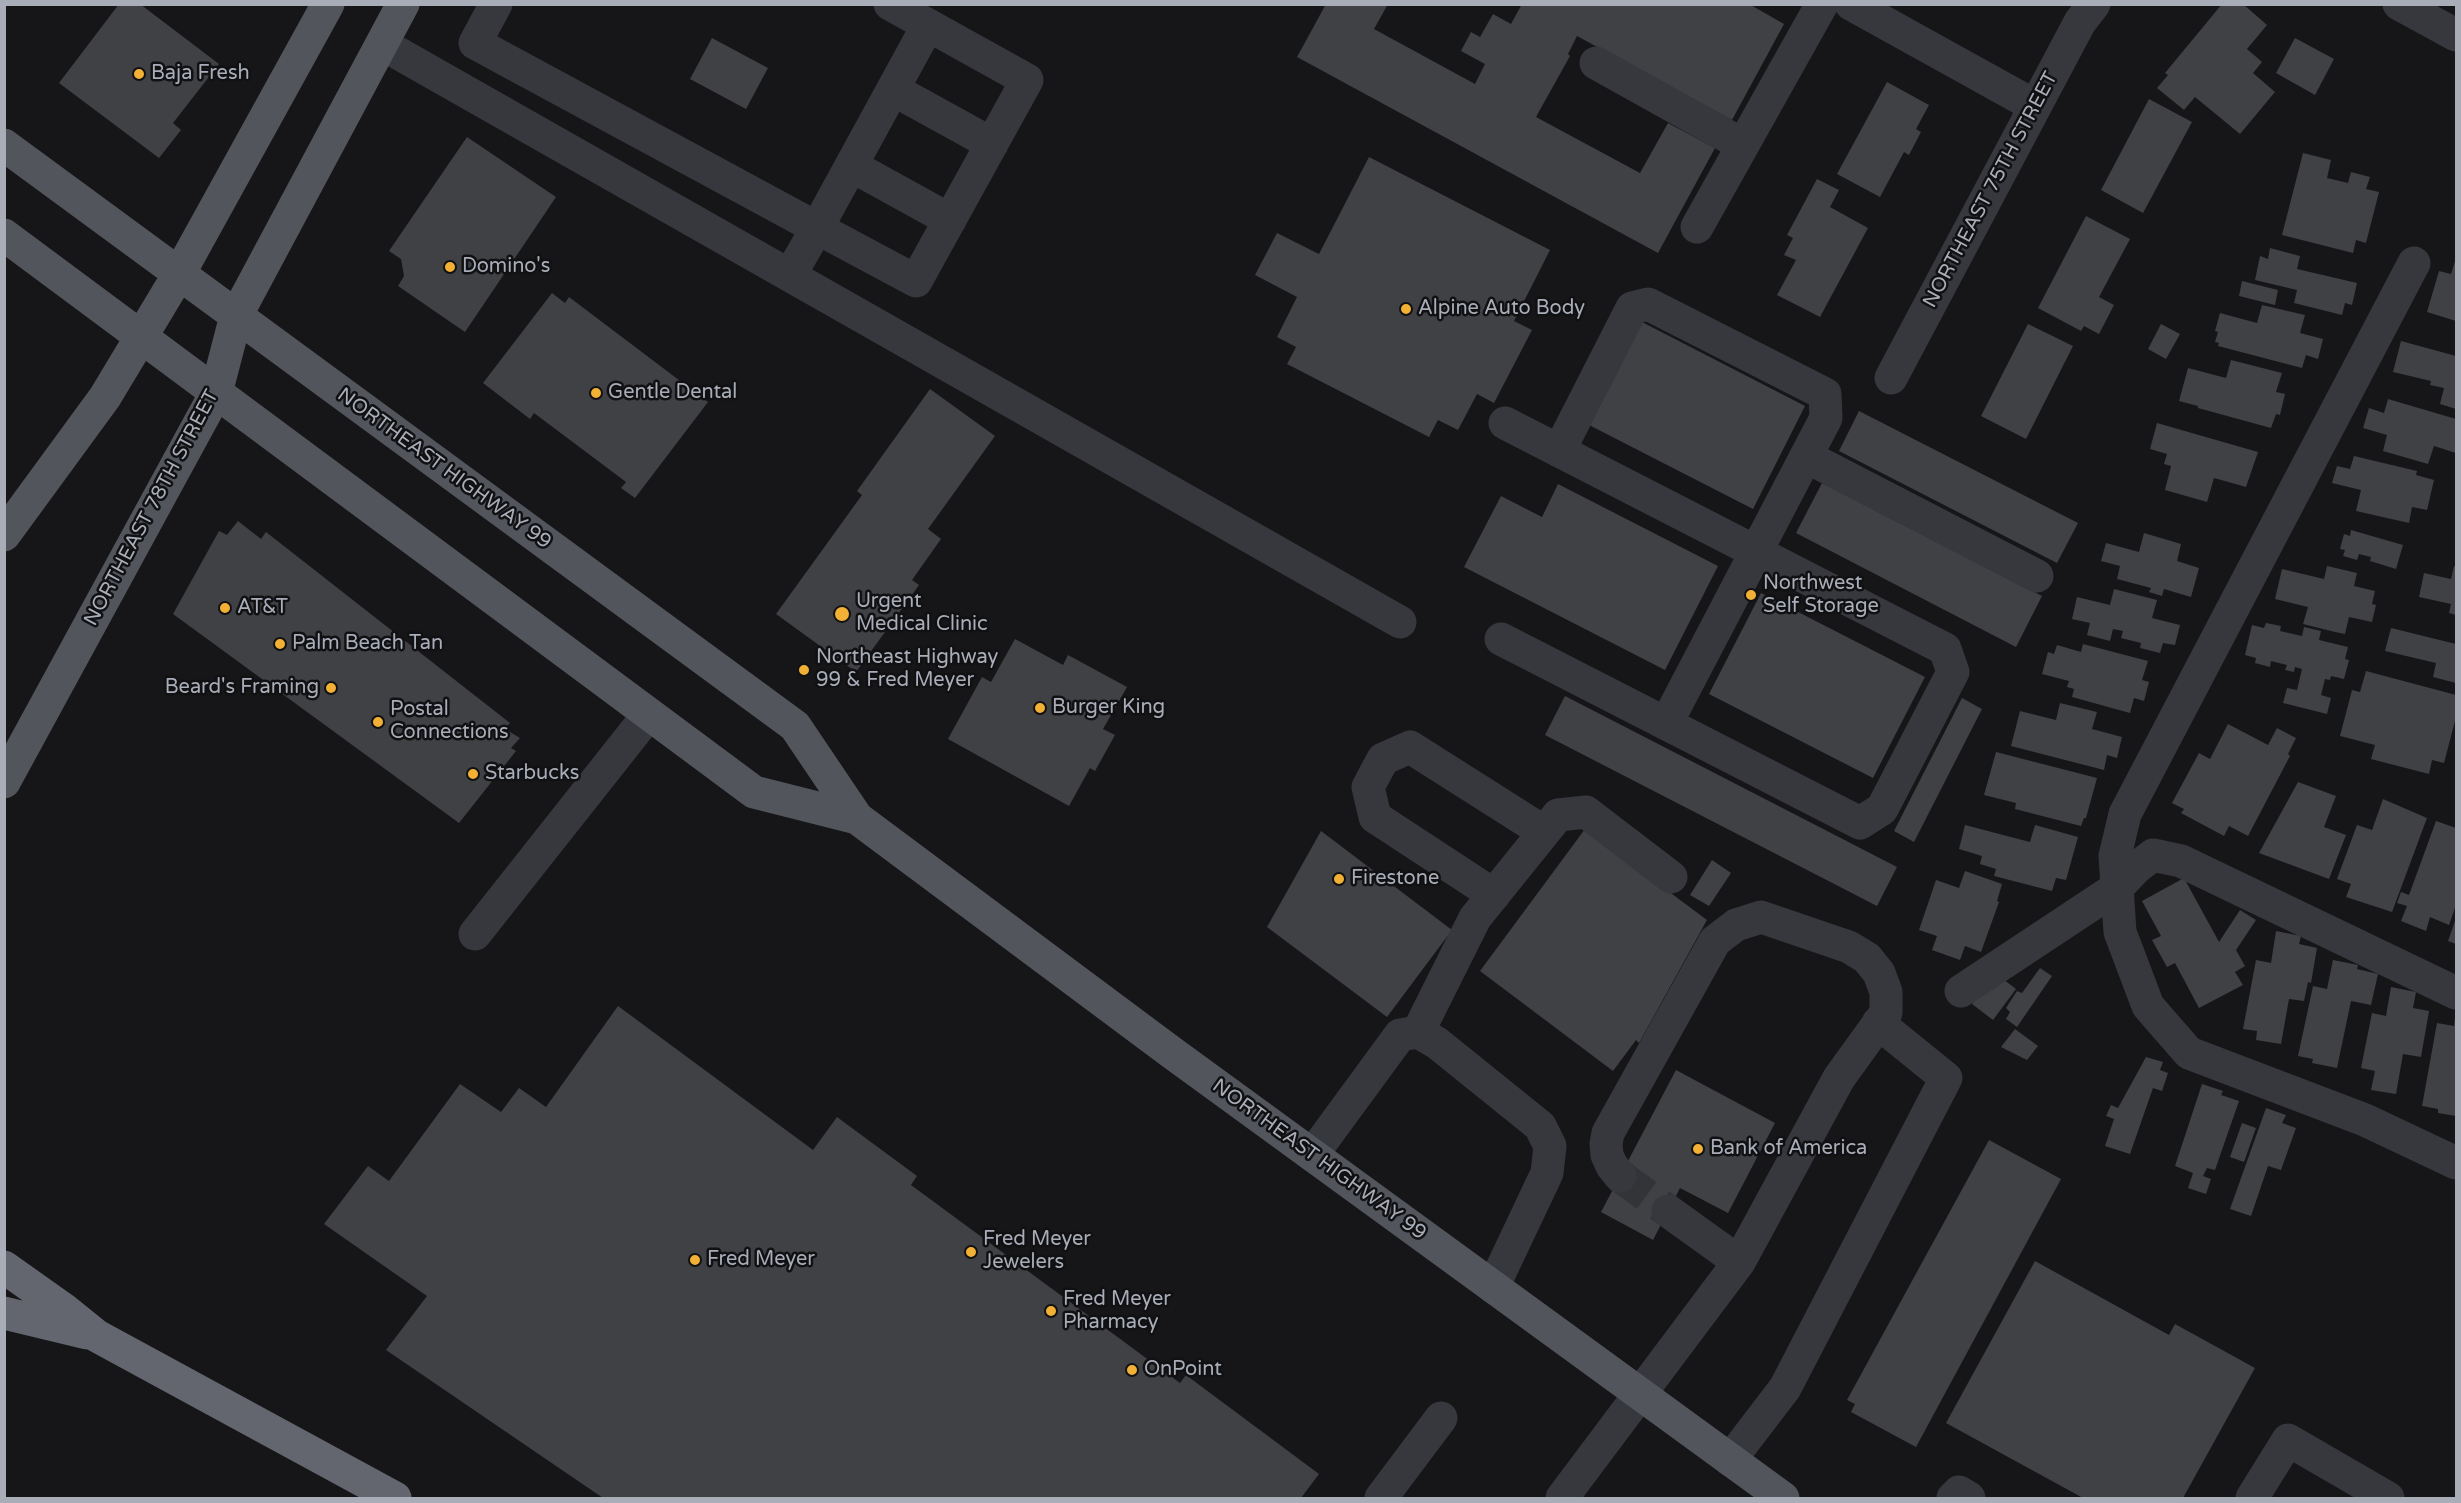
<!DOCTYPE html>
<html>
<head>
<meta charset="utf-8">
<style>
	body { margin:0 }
	#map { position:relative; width:2461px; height:1503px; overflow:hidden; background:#161618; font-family:"Varela Round",sans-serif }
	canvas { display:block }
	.frame { position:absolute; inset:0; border:6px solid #a8adb8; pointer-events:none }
</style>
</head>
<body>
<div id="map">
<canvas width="2461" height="1503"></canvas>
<div class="frame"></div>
</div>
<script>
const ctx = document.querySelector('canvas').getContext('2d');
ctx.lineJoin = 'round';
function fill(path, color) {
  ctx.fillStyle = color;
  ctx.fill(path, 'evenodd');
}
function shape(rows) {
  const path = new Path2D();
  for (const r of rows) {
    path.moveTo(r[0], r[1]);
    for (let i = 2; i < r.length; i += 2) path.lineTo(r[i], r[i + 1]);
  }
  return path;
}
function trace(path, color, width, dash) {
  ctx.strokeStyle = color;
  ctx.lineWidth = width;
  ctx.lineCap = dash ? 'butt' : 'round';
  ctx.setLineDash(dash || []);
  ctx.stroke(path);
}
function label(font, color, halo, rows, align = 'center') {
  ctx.font = font + ' "Varela Round",sans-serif';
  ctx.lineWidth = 5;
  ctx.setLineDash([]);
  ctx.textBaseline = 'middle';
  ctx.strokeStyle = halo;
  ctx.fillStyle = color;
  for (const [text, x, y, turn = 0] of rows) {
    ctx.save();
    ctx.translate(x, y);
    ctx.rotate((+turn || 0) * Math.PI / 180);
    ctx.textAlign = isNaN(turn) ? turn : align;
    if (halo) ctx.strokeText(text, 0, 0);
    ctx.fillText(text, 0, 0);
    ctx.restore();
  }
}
fill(shape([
	[119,4,140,4,219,64,173,123,181,130,159,158,59,83],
	[1326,4,1388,4,1374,29,1475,84,1485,64,1461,51,1471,32,1480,37,1493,14,1511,24,1522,4,1749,4,1784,24,1732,120,1577,36,1568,54,1570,56,1536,117,1640,173,1668,123,1715,148,1658,253,1297,57],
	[2222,4,2243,4,2267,25,2247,49,2262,62,2253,73,2275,92,2240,134,2195,97,2184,110,2157,88,2168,75,2165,73],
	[712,38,768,68,746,109,690,79],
	[2295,38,2334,59,2315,95,2276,73],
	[1887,82,1929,105,1916,129,1921,132,1909,155,1904,152,1880,197,1837,174],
	[2149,99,2192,122,2143,213,2101,190],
	[467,137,556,197,465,332,398,286,404,276,401,259,389,251],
	[2303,153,2331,160,2327,178,2348,183,2351,172,2370,177,2366,189,2379,192,2366,243,2356,240,2353,253,2282,235],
	[1369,157,1550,250,1514,321,1532,330,1494,403,1477,394,1458,430,1438,420,1429,437,1287,364,1296,347,1277,337,1297,297,1255,275,1277,233,1319,254],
	[1817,179,1839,190,1830,207,1868,228,1820,317,1777,295,1796,260,1784,255,1793,238,1787,235],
	[2086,216,2130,239,2099,297,2114,305,2099,334,2084,326,2081,331,2038,308],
	[2270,248,2300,256,2297,269,2357,283,2352,305,2345,303,2342,315,2294,303,2297,290,2255,280,2260,256,2268,259],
	[2456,258,2456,321,2427,312,2439,271,2451,274],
	[2242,281,2278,290,2275,305,2239,296],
	[552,293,565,303,569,297,708,402,635,498,621,488,626,482,534,413,530,419,483,383],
	[2262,305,2305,315,2300,333,2323,339,2318,359,2306,355,2302,368,2218,346,2219,343,2215,342,2218,332,2215,331,2220,313,2257,323],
	[1642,322,1805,406,1753,509,1589,425],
	[2028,324,2073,346,2026,439,1981,416],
	[2161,324,2180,334,2166,359,2148,349],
	[2401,341,2456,356,2456,409,2440,404,2444,388,2430,385,2431,381,2393,372],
	[2231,360,2282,373,2276,392,2285,394,2280,415,2276,414,2271,428,2198,408,2198,406,2179,401,2188,368,2226,378],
	[930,389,995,436,928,529,941,539,912,580,919,585,856,672,776,614,862,495,857,491],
	[2388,399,2456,419,2456,453,2434,446,2428,464,2383,451,2387,435,2363,428,2369,408,2384,413],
	[1859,411,2078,523,2057,563,1839,451],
	[2157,423,2258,452,2246,487,2214,478,2207,502,2165,490,2171,466,2164,464,2167,454,2150,449],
	[2354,456,2417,471,2416,475,2434,480,2427,510,2412,507,2409,523,2356,511,2361,490,2332,483,2337,466,2350,469],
	[1822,483,2042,596,2016,647,1796,533],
	[1558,484,1718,566,1665,670,1464,567,1501,496,1542,517],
	[238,521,261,539,266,532,510,723,505,729,520,738,511,748,516,751,459,823,173,614,219,531,227,535],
	[2351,530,2403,545,2396,569,2370,561,2371,557,2359,554,2357,560,2343,556,2345,550,2340,549,2344,534,2350,536],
	[2144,533,2181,544,2177,561,2199,568,2191,597,2164,589,2162,596,2149,592,2151,588,2117,579,2120,566,2101,561,2106,543,2139,552],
	[2327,566,2357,573,2354,586,2375,591,2372,604,2376,605,2372,622,2349,617,2345,634,2335,632,2303,624,2308,607,2275,599,2282,569,2324,579],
	[2454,566,2456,567,2456,615,2449,613,2451,604,2419,597,2424,573,2451,579],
	[2114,589,2157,600,2152,618,2180,625,2175,645,2163,643,2160,653,2140,648,2141,643,2121,638,2123,631,2113,629,2110,641,2087,635,2090,623,2072,619,2077,597,2110,605],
	[1761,593,1925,677,1873,778,1709,694],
	[2266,623,2281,626,2280,631,2302,636,2304,627,2321,631,2319,640,2348,647,2345,659,2349,660,2344,679,2331,676,2330,680,2325,679,2321,695,2331,698,2327,714,2283,703,2287,688,2297,690,2302,669,2295,667,2294,672,2285,670,2287,665,2271,661,2270,667,2255,663,2256,658,2245,655,2252,625,2264,628],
	[2391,628,2456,644,2456,683,2433,677,2436,663,2385,651],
	[1015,639,1063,665,1068,655,1127,687,1103,729,1115,735,1095,771,1090,768,1069,806,948,739,982,677,991,682],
	[2083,644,2148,661,2142,680,2149,682,2144,701,2134,698,2130,713,2072,697,2074,689,2067,687,2069,681,2042,674,2048,652,2054,654,2057,645,2081,652],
	[2366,671,2456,695,2456,717,2444,763,2432,760,2429,774,2371,759,2375,745,2340,736,2352,690,2360,692],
	[1565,696,1897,867,1877,906,1545,735],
	[1962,698,1982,709,1914,842,1894,831],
	[2060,703,2097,712,2092,729,2122,737,2117,758,2107,755,2104,770,2011,746,2020,711,2056,720],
	[2228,724,2268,745,2277,728,2296,738,2288,754,2290,756,2248,836,2229,826,2224,836,2181,813,2184,809,2172,803,2199,753,2210,759],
	[1996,752,2097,778,2086,818,2084,818,2081,826,2015,809,2016,803,1984,795],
	[2298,782,2336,796,2324,827,2346,835,2329,879,2259,853],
	[2383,799,2427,818,2392,912,2346,897,2351,884,2337,879,2357,825,2372,830],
	[2436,821,2456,828,2456,905,2449,925,2430,917,2426,931,2401,921,2407,906,2397,903,2401,892,2409,895],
	[1965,825,2030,842,2035,825,2078,837,2066,880,2056,878,2052,891,1994,876,1996,869,1980,864,1982,856,1959,849],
	[1585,829,1707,920,1639,1043,1636,1040,1613,1071,1480,971],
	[1321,831,1452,930,1387,1017,1267,927],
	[1712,860,1731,873,1709,906,1690,895],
	[1965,871,2002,884,1997,901,1999,902,1981,952,1965,946,1960,960,1932,950,1937,936,1919,930,1936,880,1959,888],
	[2184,878,2219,942,2240,910,2256,920,2236,950,2245,966,2235,972,2243,985,2199,1008,2175,963,2167,967,2152,940,2161,936,2142,901],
	[2456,918,2456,944,2448,941],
	[2276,931,2301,936,2299,944,2317,948,2311,983,2308,982,2304,1001,2289,999,2281,1044,2256,1040,2257,1031,2243,1029,2256,960,2271,963],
	[2333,960,2358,965,2357,969,2378,974,2371,1005,2351,1001,2337,1068,2312,1063,2313,1059,2298,1056,2313,986,2327,989],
	[2040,968,2052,976,2017,1027,2006,1019,2010,1012,2006,1008,2017,991,2022,993],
	[1995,973,2016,989,1993,1020,1972,1004],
	[2391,987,2416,992,2413,1008,2429,1011,2421,1057,2403,1054,2396,1094,2371,1090,2375,1071,2361,1068,2372,1013,2386,1016],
	[618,1006,813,1150,837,1117,917,1176,911,1185,1180,1383,1186,1375,1319,1474,1301,1498,603,1498,386,1350,427,1296,324,1224,368,1166,389,1181,460,1084,501,1112,519,1088,546,1107],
	[2455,1017,2456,1017,2456,1116,2438,1113,2438,1109,2422,1106,2437,1023,2454,1026],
	[2015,1029,2038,1046,2027,1060,2001,1047],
	[2146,1057,2163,1062,2160,1070,2168,1073,2162,1091,2153,1088,2130,1154,2105,1146,2114,1119,2106,1116,2111,1105,2118,1108],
	[1676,1070,1775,1123,1728,1213,1680,1188,1653,1240,1601,1212],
	[2202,1084,2223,1091,2221,1095,2239,1101,2215,1170,2207,1168,2203,1176,2211,1179,2206,1194,2188,1188,2193,1173,2175,1166],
	[2266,1108,2286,1115,2282,1123,2296,1128,2281,1170,2268,1166,2251,1216,2230,1209],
	[2242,1123,2256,1128,2244,1162,2230,1157],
	[1989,1140,2061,1179,1916,1447,1851,1412,1855,1404,1847,1400],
	[2035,1261,2169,1335,2175,1324,2255,1368,2183,1498,2083,1498,1946,1423]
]), '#404145');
trace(shape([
	[1620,1176,1668,1211]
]), '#333438', 33, [33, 16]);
trace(shape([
	[496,4,475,43,817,228,928,25,890,4],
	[1851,4,2035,106],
	[2399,4,2456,35],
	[382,44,1400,622],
	[1596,63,1743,145],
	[894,90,992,144],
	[852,166,950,220],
	[1697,227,1822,4],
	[2414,263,2125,814,2115,856,2120,932,2148,1006,2189,1053,2365,1120,2456,1163],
	[790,275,817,228,916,281,1027,80,928,25],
	[1891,378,2080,22,2094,4],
	[1559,451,1632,308,1648,304,1825,394,1826,418,1666,724],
	[1807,457,2037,576],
	[1501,639,1860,823,1882,809,1953,672,1945,649,1505,423],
	[1494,895,1375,817,1368,787,1383,759,1410,747,1544,832],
	[475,934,649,714],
	[1961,991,2118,887,2136,868,2153,855,2181,861,2456,993],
	[1418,1032,1475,918,1558,815,1586,812,1671,877],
	[1312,1155,1400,1035,1418,1032,1437,1043,1540,1126,1550,1146,1547,1173,1493,1287],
	[1668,1211,1739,1262],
	[1730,1460,1785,1388,1946,1078,1878,1023],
	[1381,1498,1441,1418],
	[1562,1498,1739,1262,1839,1078,1886,1013,1886,992,1879,973,1867,958,1849,947,1761,917,1736,925,1715,941,1608,1133,1606,1144,1607,1155,1612,1166,1620,1176],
	[1953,1498,1959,1492,1969,1498],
	[2252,1498,2288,1440,2388,1498]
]), '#37383d', 33);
trace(shape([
	[4,145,795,726,857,818,1171,1052,1783,1498],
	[4,235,754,792,857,818],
	[4,535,105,397,179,274,328,4],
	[4,782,216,393,236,316,403,4]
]), '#53555c', 33);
trace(shape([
	[4,1267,66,1311,97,1336,395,1498],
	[4,1313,87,1333]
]), '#63666e', 33);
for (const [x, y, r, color] of [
	[139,74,6,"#f2b134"],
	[450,267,6,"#f2b134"],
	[1406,309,6,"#f2b134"],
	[596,393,6,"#f2b134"],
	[1751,595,6,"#f2b134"],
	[225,608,6,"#f2b134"],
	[842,614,8,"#f2b134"],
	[280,644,6,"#f2b134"],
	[804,670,6,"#f2b134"],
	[331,688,6,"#f2b134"],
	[1040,708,6,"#f2b134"],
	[378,722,6,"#f2b134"],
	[473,774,6,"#f2b134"],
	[1339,879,6,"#f2b134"],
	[1698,1149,6,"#f2b134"],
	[971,1252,6,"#f2b134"],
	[695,1260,6,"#f2b134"],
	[1051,1311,6,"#f2b134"],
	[1132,1370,6,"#f2b134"]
]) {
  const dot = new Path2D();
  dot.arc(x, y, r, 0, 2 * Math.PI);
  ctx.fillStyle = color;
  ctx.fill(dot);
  trace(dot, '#111113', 2);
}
label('20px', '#a8adb8', '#111113', [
	["Baja Fresh",151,74],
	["Domino's",462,267],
	["Alpine Auto Body",1418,309],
	["Gentle Dental",608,393],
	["Northwest",1763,584],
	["Self Storage",1763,607],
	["Urgent",856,602],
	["Medical Clinic",856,625],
	["AT&T",237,608],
	["Palm Beach Tan",292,644],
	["Northeast Highway",816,658],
	["99 & Fred Meyer",816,681],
	["Beard's Framing",319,688,"right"],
	["Burger King",1052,708],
	["Postal",390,710],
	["Connections",390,733],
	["Starbucks",485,774],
	["Firestone",1351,879],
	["Bank of America",1710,1149],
	["Fred Meyer",983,1240],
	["Jewelers",983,1263],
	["Fred Meyer",707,1260],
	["Fred Meyer",1063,1300],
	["Pharmacy",1063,1323],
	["OnPoint",1144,1370]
], 'left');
label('20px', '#a8adb8', '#111113', [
	["NORTHEAST 75TH STREET",1991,190,-62],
	["NORTHEAST HIGHWAY 99",444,469,36],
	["NORTHEAST 78TH STREET",152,508,-62],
	["NORTHEAST HIGHWAY 99",1319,1160,36]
]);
</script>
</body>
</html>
